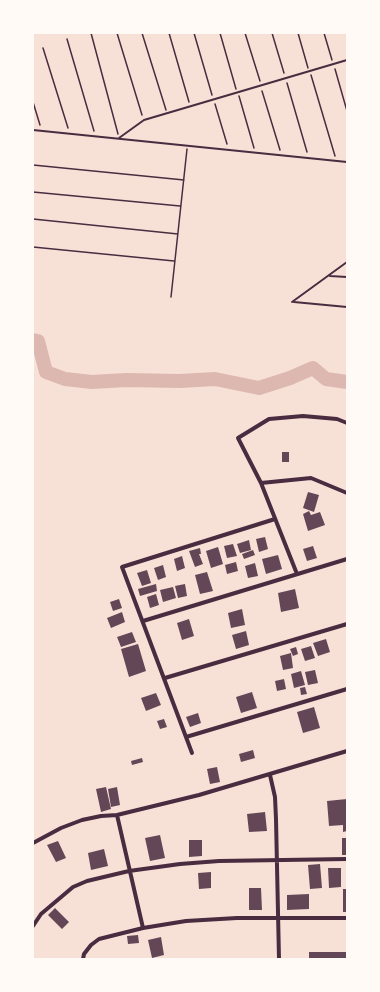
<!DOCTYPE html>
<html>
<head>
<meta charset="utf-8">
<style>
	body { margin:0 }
	#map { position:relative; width:380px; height:992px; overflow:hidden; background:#f7e1d7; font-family:"Noto Sans",sans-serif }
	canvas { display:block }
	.frame { position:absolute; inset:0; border:34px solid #fffaf5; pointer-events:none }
</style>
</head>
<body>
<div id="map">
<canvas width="380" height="992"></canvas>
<div class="frame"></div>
</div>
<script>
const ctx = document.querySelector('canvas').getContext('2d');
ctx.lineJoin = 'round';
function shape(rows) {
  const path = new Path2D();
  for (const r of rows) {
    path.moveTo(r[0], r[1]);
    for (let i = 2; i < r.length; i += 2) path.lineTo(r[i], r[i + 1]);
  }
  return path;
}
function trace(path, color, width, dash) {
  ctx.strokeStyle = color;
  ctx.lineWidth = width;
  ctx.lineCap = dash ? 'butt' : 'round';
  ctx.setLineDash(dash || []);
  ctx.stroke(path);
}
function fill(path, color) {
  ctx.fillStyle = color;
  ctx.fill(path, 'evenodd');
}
trace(shape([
	[33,340,38,341,46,372,65,379,92,382,126,380,180,381,215,379,259,388,290,378,313,368,326,379,347,382]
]), '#dcb8b0', 14);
fill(shape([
	[282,452,289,452,289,462,282,462],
	[308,492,319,495,314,512,303,508],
	[309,511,311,515,305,517,320,512,325,525,308,531,303,514],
	[265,537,268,549,259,552,256,539],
	[249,540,251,550,240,553,237,544],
	[233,544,237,556,227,558,224,546],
	[313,546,317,558,307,561,303,549],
	[218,547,223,564,211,568,206,551],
	[200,548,201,554,199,554,203,564,195,567,189,551],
	[253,550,255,555,244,559,242,554],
	[278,555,282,569,266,574,262,559],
	[182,556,185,568,177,571,174,559],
	[236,562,238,571,227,574,225,565],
	[255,563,258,576,248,578,245,566],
	[163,565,166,577,158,580,154,568],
	[147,570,151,583,142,586,137,573],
	[207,572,213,591,200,594,195,575],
	[156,584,157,591,140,596,138,589],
	[185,584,187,596,178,598,175,586],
	[173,587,176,598,163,602,160,590],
	[295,589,299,608,281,612,278,593],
	[156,594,159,605,150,608,147,597],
	[119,599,122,608,113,611,110,602],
	[242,609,245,625,231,628,228,613],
	[122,612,125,622,111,628,107,618],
	[189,619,194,636,182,640,177,623],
	[246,631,249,645,236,649,232,635],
	[132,632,136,642,121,647,117,637],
	[326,639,330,652,318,656,313,643],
	[138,644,146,671,129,677,121,649],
	[311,646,315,658,305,661,301,649],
	[296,647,298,654,293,656,290,649],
	[291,653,293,668,283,670,280,656],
	[315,670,318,683,308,685,305,672],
	[301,671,305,685,294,688,291,674],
	[284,679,286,689,277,691,275,681],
	[305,687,307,694,301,695,300,688],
	[252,692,257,708,241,713,236,697],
	[156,693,161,705,146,711,141,698],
	[314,707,320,728,303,733,297,712],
	[198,713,201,723,190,727,186,717],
	[164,719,167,727,160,729,157,721],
	[253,750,255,758,241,762,239,754],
	[142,758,143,762,132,765,131,761],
	[217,767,220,782,210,784,207,769],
	[106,787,111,809,101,812,96,789],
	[117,787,120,805,111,807,108,789],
	[347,799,347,831,343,832,343,825,329,826,327,801],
	[265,812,267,831,249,832,247,814],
	[160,835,165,858,150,861,145,838],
	[342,838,347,838,347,855,342,855],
	[189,840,202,840,202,856,189,857],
	[58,841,66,858,56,862,47,845],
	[104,849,108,866,91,870,88,853],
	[320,864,322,888,310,889,308,865],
	[328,868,341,868,341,887,329,888],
	[211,872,211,888,199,889,198,873],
	[249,888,261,888,262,910,249,910],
	[343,889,347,889,347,912,343,912],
	[309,894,309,909,287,910,287,895],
	[55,908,69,922,62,929,48,915],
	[138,935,139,943,128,944,127,936],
	[161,937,164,955,152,958,148,940],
	[309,952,347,952,347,959,309,959]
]), '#644757');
trace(shape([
	[91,33,118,134],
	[117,33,142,115],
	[142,33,166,110],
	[169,33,189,102],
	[194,33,212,95],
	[220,33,236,89],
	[245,33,260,81],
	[272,33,284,73],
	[298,33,308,68],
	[324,33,332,60],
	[67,39,94,131],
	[43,48,68,128],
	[335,69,347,111],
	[311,75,335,156],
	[287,83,307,152],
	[262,91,280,150],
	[239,96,254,148],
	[33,102,40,125],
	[215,104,227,144],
	[33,165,184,180],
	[33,192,180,206],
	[33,219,178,234],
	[33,247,174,261],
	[171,297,187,149]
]), '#4a2c40', 1.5);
trace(shape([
	[33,130,347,162],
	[119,138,144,120,347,60],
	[330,276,347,277],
	[292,302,347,262],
	[294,302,347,307]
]), '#4a2c40', 2);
trace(shape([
	[261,483,311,478,347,493],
	[297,574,261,483,238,438,269,419,303,416,337,419,347,423],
	[143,621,347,559],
	[165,678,347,624],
	[186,737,347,689],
	[192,753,122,567,275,519],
	[270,775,275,797,276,819,279,959],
	[117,815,143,928],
	[33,843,61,828,82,820,101,816,117,815,199,795,347,751],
	[33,926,41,914,73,887,87,881,129,871,180,864,219,861,347,859],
	[83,959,84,954,91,945,99,939,143,928,186,921,237,918,347,918]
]), '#4a2c40', 4);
</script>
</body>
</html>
